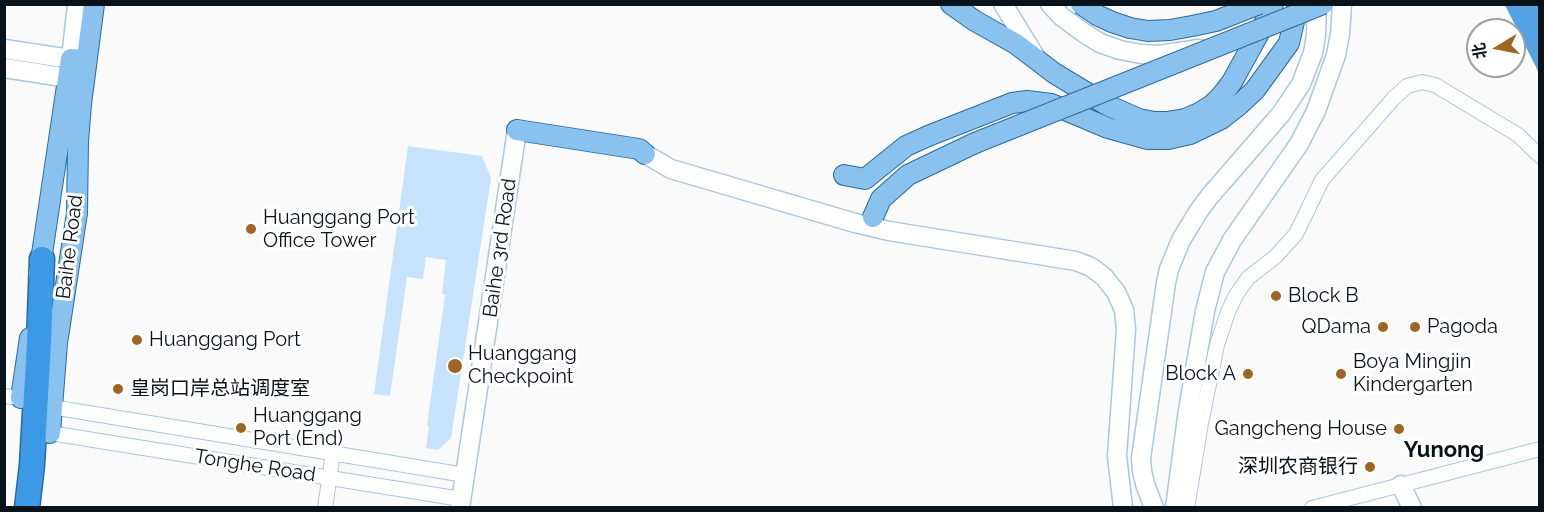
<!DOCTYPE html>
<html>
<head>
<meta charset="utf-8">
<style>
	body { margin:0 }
	#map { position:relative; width:1544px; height:512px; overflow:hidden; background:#fafafa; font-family:Raleway,"Noto Sans SC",sans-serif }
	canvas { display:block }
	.frame { position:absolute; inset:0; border:6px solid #08121b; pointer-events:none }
	.north { position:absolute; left:1466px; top:18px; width:60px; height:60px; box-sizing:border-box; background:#fff; border:2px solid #9ca0a4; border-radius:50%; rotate:260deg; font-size:16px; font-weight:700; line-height:24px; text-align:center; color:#08121b }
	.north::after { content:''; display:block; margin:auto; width:21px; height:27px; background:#9e6622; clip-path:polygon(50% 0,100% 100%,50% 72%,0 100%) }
</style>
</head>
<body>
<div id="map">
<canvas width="1544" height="512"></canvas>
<div class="frame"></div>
<div class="north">北</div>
</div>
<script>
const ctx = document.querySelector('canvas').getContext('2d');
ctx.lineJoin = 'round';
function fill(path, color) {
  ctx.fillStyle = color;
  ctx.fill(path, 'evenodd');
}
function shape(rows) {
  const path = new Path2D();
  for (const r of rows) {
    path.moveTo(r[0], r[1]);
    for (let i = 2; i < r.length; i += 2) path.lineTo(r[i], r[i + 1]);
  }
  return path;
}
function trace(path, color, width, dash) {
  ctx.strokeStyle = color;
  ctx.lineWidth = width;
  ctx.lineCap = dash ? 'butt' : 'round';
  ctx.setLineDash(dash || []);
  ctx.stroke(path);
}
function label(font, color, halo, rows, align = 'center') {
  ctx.font = font + ' Raleway,"Noto Sans SC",sans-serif';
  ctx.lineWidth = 6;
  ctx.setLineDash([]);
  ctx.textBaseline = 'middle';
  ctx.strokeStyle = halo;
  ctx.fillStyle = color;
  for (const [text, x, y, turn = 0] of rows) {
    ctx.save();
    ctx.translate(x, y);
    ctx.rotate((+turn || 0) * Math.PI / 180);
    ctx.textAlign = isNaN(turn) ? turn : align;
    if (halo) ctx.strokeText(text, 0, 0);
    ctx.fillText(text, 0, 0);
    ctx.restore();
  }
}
fill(shape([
	[408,146,482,156,491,178,451,438,438,450,426,448,429,426,427,425,445,295,442,294,446,260,426,257,423,279,407,277,390,396,374,394]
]), '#c6e2fd');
fill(shape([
	[1505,5,1539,5,1539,73]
]), '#54a1e3');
const street = shape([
	[4,396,21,398],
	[52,407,465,475],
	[50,433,461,499],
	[325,508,333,453],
	[1187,508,1201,423,1217,345,1228,312,1236,295,1248,278,1275,257,1296,234,1322,180,1393,99,1407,86,1422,82,1435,85,1518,135,1540,156],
	[1312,508,1540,449]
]);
const secondary = shape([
	[1003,4,1035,56],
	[1050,4,1062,17,1084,33,1100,43,1120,50,1141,54,1159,55,1199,49],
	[4,49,71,59,77,4],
	[4,68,69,78],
	[645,154,671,169,855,223,889,231,1076,261,1091,267,1104,277,1116,292,1124,310,1126,329,1117,456,1123,508],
	[1401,485,1412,508],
	[460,508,517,130],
	[1154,508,1145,484,1142,471,1141,458,1166,283,1169,269,1181,240,1198,212,1209,197,1281,114,1301,84,1313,53,1316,35,1317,4],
	[1175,508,1188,410,1205,311,1215,272,1232,240,1299,144,1316,111,1336,55,1340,34,1342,4]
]);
const primary = shape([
	[951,4,975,21,1016,44,1054,73,1107,105,1139,119,1154,122,1167,122,1185,119,1199,113,1212,105,1222,95,1232,82,1271,11,1273,4],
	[517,130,639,149,645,154],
	[844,175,865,179,906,146,928,136,1012,103,1027,101,1051,104,1108,128,1147,139,1168,139,1190,134,1221,119,1239,105,1255,90,1289,43,1298,4],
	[873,217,881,199,908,175,975,143],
	[39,274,71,59,86,61],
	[21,398,30,338],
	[50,433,57,343,77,213,78,142,81,104,94,4]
]);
const highway = shape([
	[27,508,32,465,39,343,42,259]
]);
trace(street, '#abc6e0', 16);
trace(secondary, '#abc6e0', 21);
trace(primary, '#296a9e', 22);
trace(highway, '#296a9e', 27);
trace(street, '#fff', 14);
trace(secondary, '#fff', 18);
trace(primary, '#89c2ef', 20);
trace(highway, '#3b99e5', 24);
const primaryBridge = shape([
	[1081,4,1097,15,1112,22,1130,28,1148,31,1170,30,1192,26,1216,21,1259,4],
	[975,143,1323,4]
]);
trace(primaryBridge, '#296a9e', 22, []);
trace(primaryBridge, '#89c2ef', 20);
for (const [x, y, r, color] of [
	[251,229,6,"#9e6622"],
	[1276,296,6,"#9e6622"],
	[1383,327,6,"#9e6622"],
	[1415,327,6,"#9e6622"],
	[137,340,6,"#9e6622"],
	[455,366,8,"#9e6622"],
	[1248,374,6,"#9e6622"],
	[1341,374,6,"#9e6622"],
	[118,389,6,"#9e6622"],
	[241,428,6,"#9e6622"],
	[1399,429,6,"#9e6622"],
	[1370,467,6,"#9e6622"]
]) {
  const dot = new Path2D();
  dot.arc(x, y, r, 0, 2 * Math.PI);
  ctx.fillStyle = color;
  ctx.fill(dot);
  trace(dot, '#fff', 2);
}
label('20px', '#08121b', '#fff', [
	["Huanggang Port",263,218],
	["Office Tower",263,241],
	["Block B",1288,296],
	["QDama",1371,327,"right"],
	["Pagoda",1427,327],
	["Huanggang Port",149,340],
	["Huanggang",468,354],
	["Checkpoint",468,377],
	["Boya Mingjin",1353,362],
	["Kindergarten",1353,385],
	["Block A",1236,374,"right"],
	["皇岗口岸总站调度室",130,389],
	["Huanggang",253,416],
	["Port (End)",253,439],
	["Gangcheng House",1387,429,"right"],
	["深圳农商银行",1358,467,"right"]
], 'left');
label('20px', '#08121b', '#fff', [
	["Baihe Road",70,247,-83],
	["Baihe 3rd Road",500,248,-82],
	["Tonghe Road",255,466,9]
]);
label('bold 22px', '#08121b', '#fff', [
	["Yunong",1444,450]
]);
</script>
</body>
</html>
